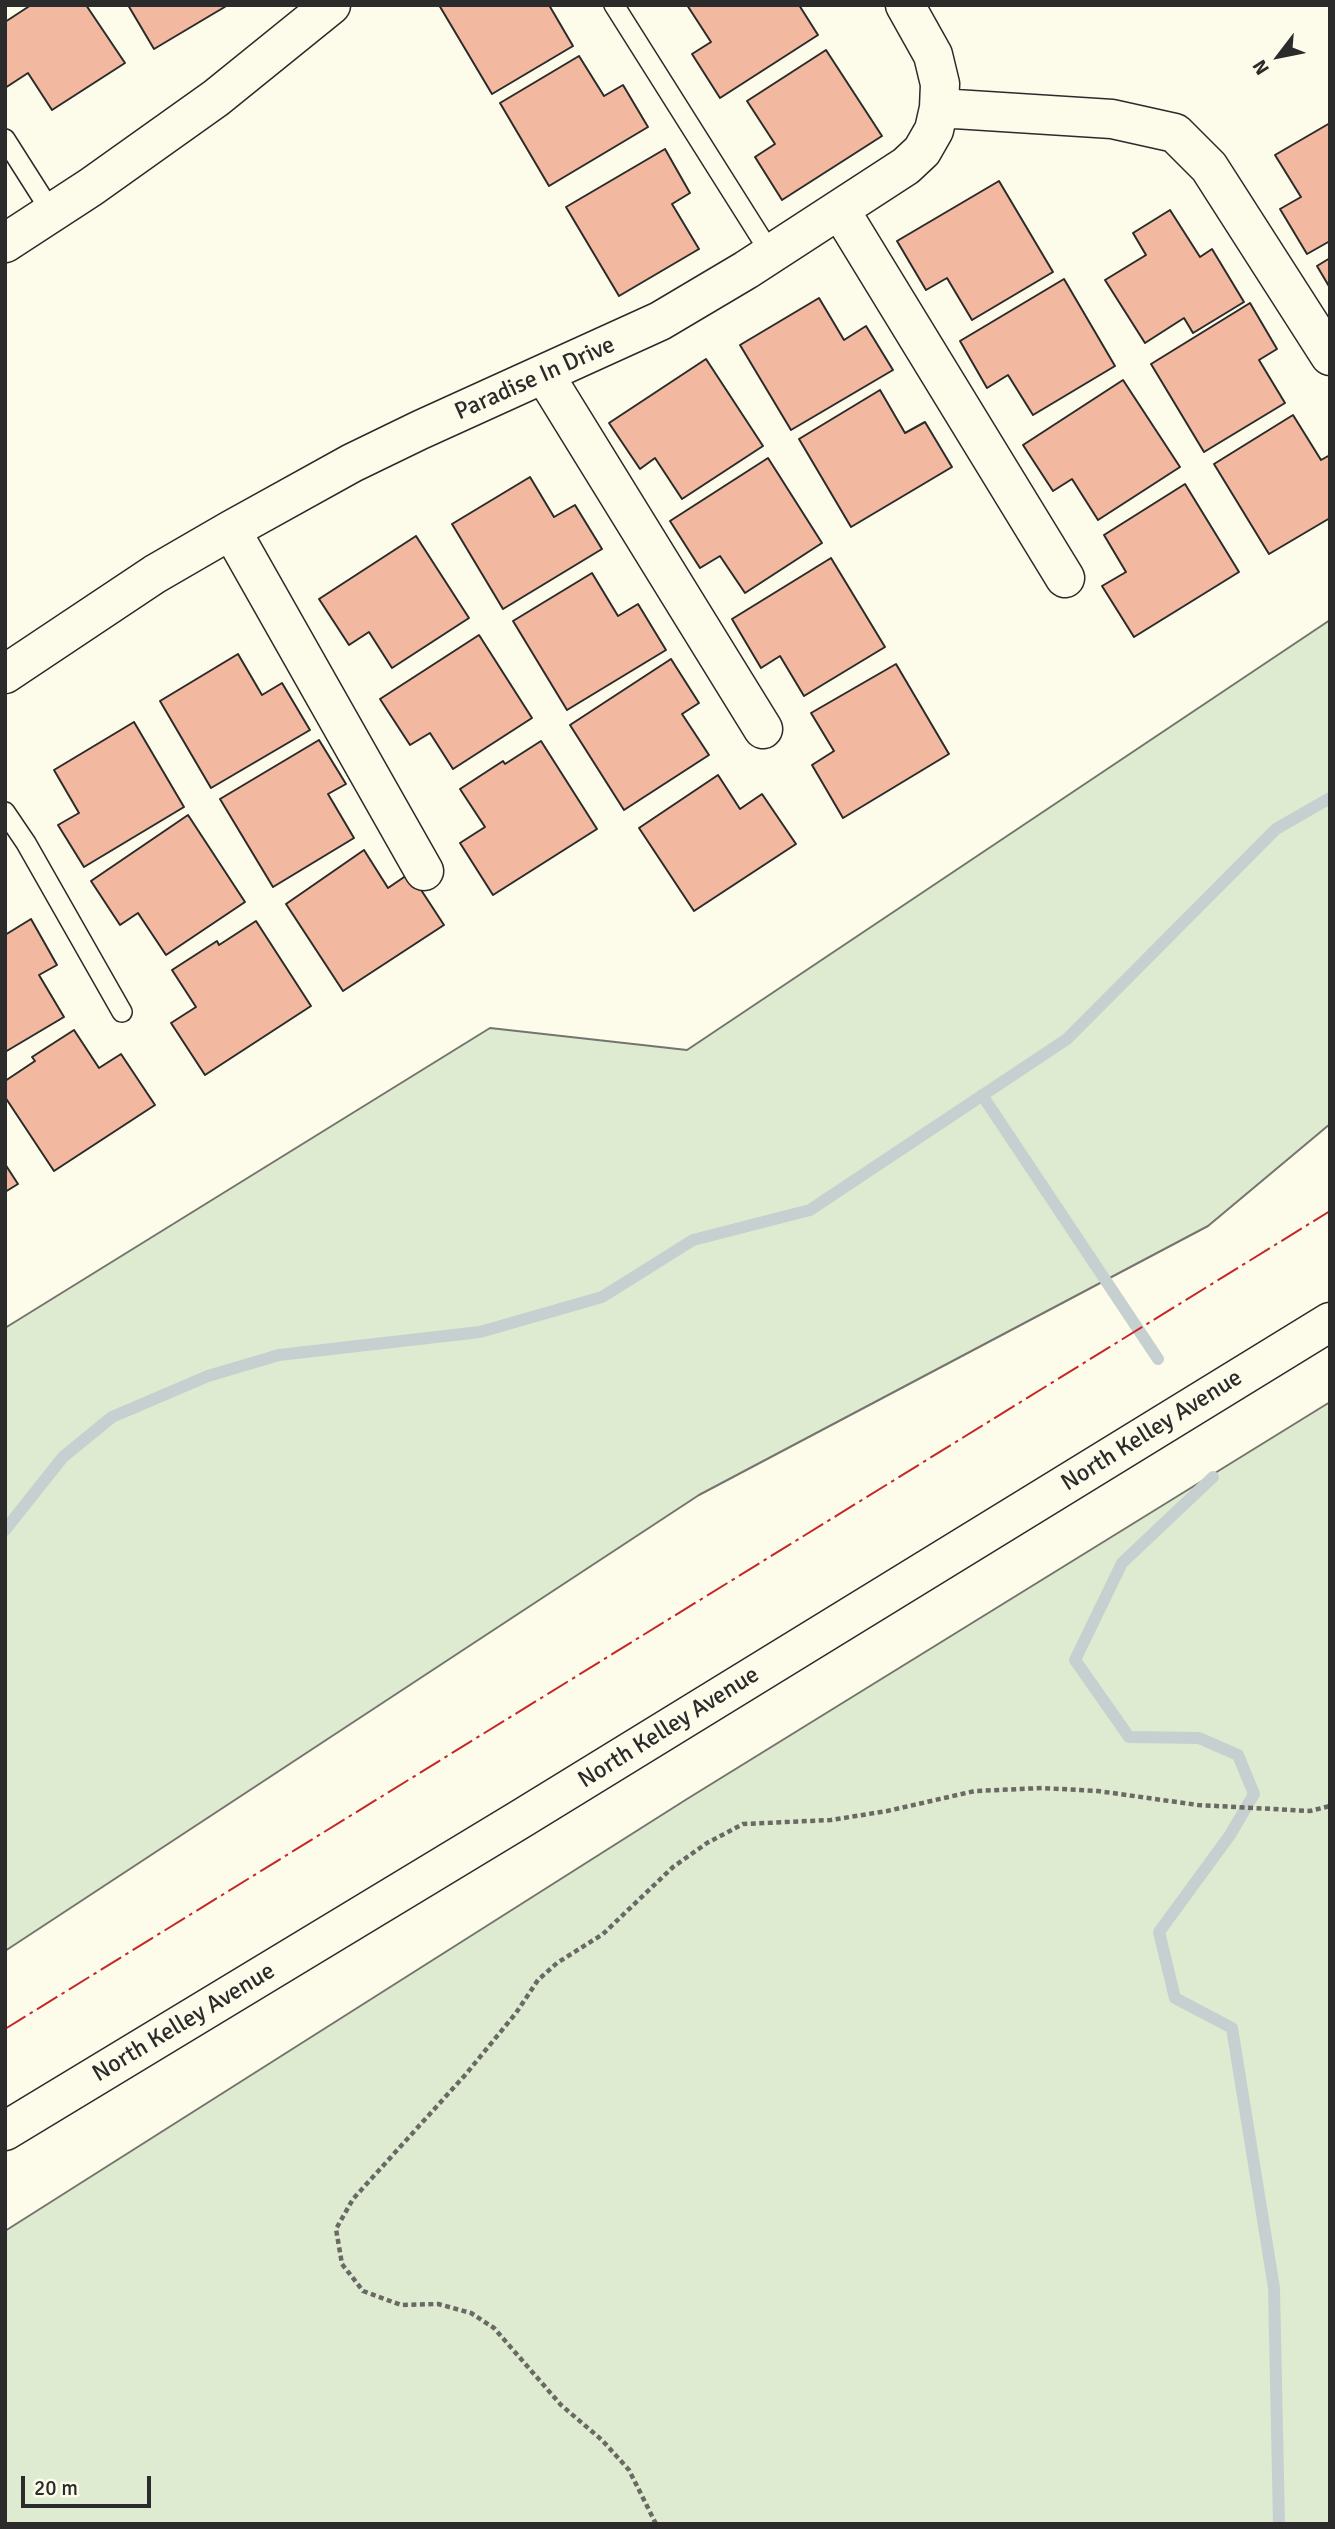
<!DOCTYPE html>
<html>
<head>
<meta charset="utf-8">
<style>
	body { margin:0 }
	#map { position:relative; width:1335px; height:2529px; overflow:hidden; background:#fdfbea; font-family:Signika,sans-serif }
	canvas { display:block }
	.frame { position:absolute; inset:0; border:7px solid #2b2b2b; pointer-events:none }
	.north { position:absolute; left:1244px; top:21px; width:70px; height:70px; -webkit-text-stroke:5px #fdfbea; paint-order:stroke; rotate:238deg; font-size:19px; font-weight:700; line-height:28px; text-align:center; color:#2b2b2b }
	.north::after { content:''; display:block; margin:auto; width:24px; height:32px; background:#2b2b2b; clip-path:polygon(50% 0,100% 100%,50% 72%,0 100%) }
	.scale { position:absolute; left:21px; top:2476px; width:130px; height:32px; box-sizing:border-box; border:4px solid #2b2b2b; border-top:0; padding-left:9px; font-size:21px; line-height:24px; white-space:nowrap; color:#2b2b2b; -webkit-text-stroke:5px #fdfbea; paint-order:stroke }
</style>
</head>
<body>
<div id="map">
<canvas width="1335" height="2529"></canvas>
<div class="frame"></div>
<div class="north">N</div>
<div class="scale">20 m</div>
</div>
<script>
const ctx = document.querySelector('canvas').getContext('2d');
ctx.lineJoin = 'round';
function fill(path, color) {
  ctx.fillStyle = color;
  ctx.fill(path, 'evenodd');
}
function shape(rows) {
  const path = new Path2D();
  for (const r of rows) {
    path.moveTo(r[0], r[1]);
    for (let i = 2; i < r.length; i += 2) path.lineTo(r[i], r[i + 1]);
  }
  return path;
}
function trace(path, color, width, dash) {
  ctx.strokeStyle = color;
  ctx.lineWidth = width;
  ctx.lineCap = dash ? 'butt' : 'round';
  ctx.setLineDash(dash || []);
  ctx.stroke(path);
}
function label(font, color, halo, rows, align = 'center') {
  ctx.font = font + ' Signika,sans-serif';
  ctx.lineWidth = 5;
  ctx.setLineDash([]);
  ctx.textBaseline = 'middle';
  ctx.strokeStyle = halo;
  ctx.fillStyle = color;
  for (const [text, x, y, turn = 0] of rows) {
    ctx.save();
    ctx.translate(x, y);
    ctx.rotate((+turn || 0) * Math.PI / 180);
    ctx.textAlign = isNaN(turn) ? turn : align;
    if (halo) ctx.strokeText(text, 0, 0);
    ctx.fillText(text, 0, 0);
    ctx.restore();
  }
}
const green = shape([
	[1330,620,1330,1124,1208,1226,699,1495,5,1951,5,1328,490,1028,687,1050,1330,620],
	[1330,1402,1330,2524,5,2524,5,2231,687,1799,1330,1402]
]);
fill(green, '#deebd1');
trace(green, '#74746e', 2);
trace(shape([
	[982,1095,1158,1359],
	[1213,1477,1122,1563,1075,1660,1129,1737,1199,1738,1238,1755,1254,1794,1230,1835,1159,1932,1175,1998,1232,2028,1274,2288,1279,2524],
	[5,1530,63,1457,112,1417,208,1376,279,1355,480,1332,602,1297,693,1240,810,1210,1067,1039,1276,829,1330,798]
]), '#c7d0d0', 12);
const building = shape([
	[31,5,86,5,125,63,52,110,28,73,5,88,5,22,31,5],
	[128,5,228,5,154,49,128,5],
	[439,5,549,5,573,46,492,94,439,5],
	[687,5,799,5,818,35,720,98,692,54,711,42,687,5],
	[826,50,882,136,782,200,755,157,775,144,747,101,826,50],
	[579,56,604,96,623,85,648,127,549,186,500,103,579,56],
	[1330,123,1330,241,1307,254,1280,209,1301,197,1275,155,1330,123],
	[665,149,690,193,672,204,699,249,619,296,566,207,665,149],
	[999,181,1053,272,972,320,947,278,926,290,897,241,999,181],
	[1170,210,1200,257,1212,249,1244,302,1193,333,1184,318,1145,343,1105,280,1146,255,1133,233,1170,210],
	[1330,258,1330,288,1317,266,1330,258],
	[1064,279,1115,366,1033,415,1008,375,987,388,960,341,1064,279],
	[819,298,844,340,866,326,893,370,791,430,740,345,819,298],
	[1250,303,1277,349,1259,360,1285,403,1204,452,1151,364,1250,303],
	[706,359,763,446,682,499,655,458,640,469,609,423,706,359],
	[1123,380,1180,467,1098,520,1072,479,1053,491,1023,445,1123,380],
	[880,390,905,433,925,422,952,467,851,527,799,439,880,390],
	[1293,415,1321,460,1330,455,1330,518,1269,554,1214,464,1293,415],
	[768,458,822,543,745,593,720,556,700,568,670,521,768,458],
	[530,477,554,517,575,505,602,549,503,609,452,524,530,477],
	[1185,484,1239,572,1134,637,1102,586,1126,572,1104,535,1185,484],
	[416,536,469,618,392,668,369,632,349,645,319,599,416,536],
	[831,558,885,647,804,696,780,656,761,668,732,619,831,558],
	[592,573,618,616,638,604,666,650,567,710,513,621,592,573],
	[479,635,532,718,453,769,430,733,410,745,380,699,479,635],
	[238,654,262,695,282,683,310,730,211,788,160,701,238,654],
	[671,659,699,703,682,714,709,755,624,810,570,725,671,659],
	[896,664,949,754,843,818,812,765,834,751,811,713,896,664],
	[134,722,184,807,84,867,58,825,79,813,54,770,134,722],
	[319,740,346,784,328,794,354,838,273,887,220,799,319,740],
	[541,741,597,829,493,895,460,843,485,827,460,789,503,761,505,764,541,741],
	[718,775,740,809,762,794,796,844,694,911,639,828,718,775],
	[188,815,245,902,166,955,138,913,120,925,91,881,188,815],
	[364,850,388,888,410,873,444,925,343,991,286,904,364,850],
	[31,919,57,965,39,975,64,1017,5,1052,5,935,31,919],
	[256,921,311,1006,205,1075,171,1023,196,1007,172,970,217,941,219,945,256,921],
	[74,1030,99,1068,121,1054,155,1105,54,1171,5,1097,5,1081,35,1061,32,1057,74,1030],
	[5,1164,18,1184,5,1192,5,1164]
]);
fill(building, '#f2b8a0');
trace(building, '#2b2b2b', 2);
const service = shape([
	[614,5,771,254],
	[5,139,52,213],
	[5,812,26,843,122,1012]
]);
const minor = shape([
	[939,108,1112,119,1175,133,1209,167,1330,356],
	[840,210,1065,578],
	[5,243,91,187,216,98,331,5],
	[544,374,763,729],
	[231,530,424,871],
	[5,674,155,574,231,530,352,463,420,430,660,321,746,270,906,166,922,151,934,130,939,108,940,84,933,55,905,5]
]);
const primary = shape([
	[5,2131,519,1820,1330,1322]
]);
trace(service, '#2b2b2b', 22);
trace(minor, '#2b2b2b', 41);
trace(primary, '#2b2b2b', 41);
trace(shape([
	[656,2524,629,2470,602,2440,561,2405,494,2328,471,2313,438,2304,401,2305,363,2291,342,2264,336,2229,353,2199,466,2074,516,2013,538,1980,557,1963,603,1934,673,1867,707,1843,743,1824,831,1820,887,1811,975,1791,1042,1788,1098,1791,1198,1805,1310,1811,1330,1806]
]), '#6a6964', 4.5, [5, 3.5]);
trace(service, '#fdfbea', 19);
trace(minor, '#fdfbea', 38);
trace(primary, '#fdfbea', 38);
trace(shape([
	[5,2029,1330,1211]
]), '#c62828', 2, [24, 5, 3.5, 5]);
label('24px', '#2b2b2b', '#fdfbea', [
	["Paradise In Drive",535,379,-24],
	["North Kelley Avenue",1152,1431,-32],
	["North Kelley Avenue",669,1728,-32],
	["North Kelley Avenue",184,2023,-31]
]);
</script>
</body>
</html>
